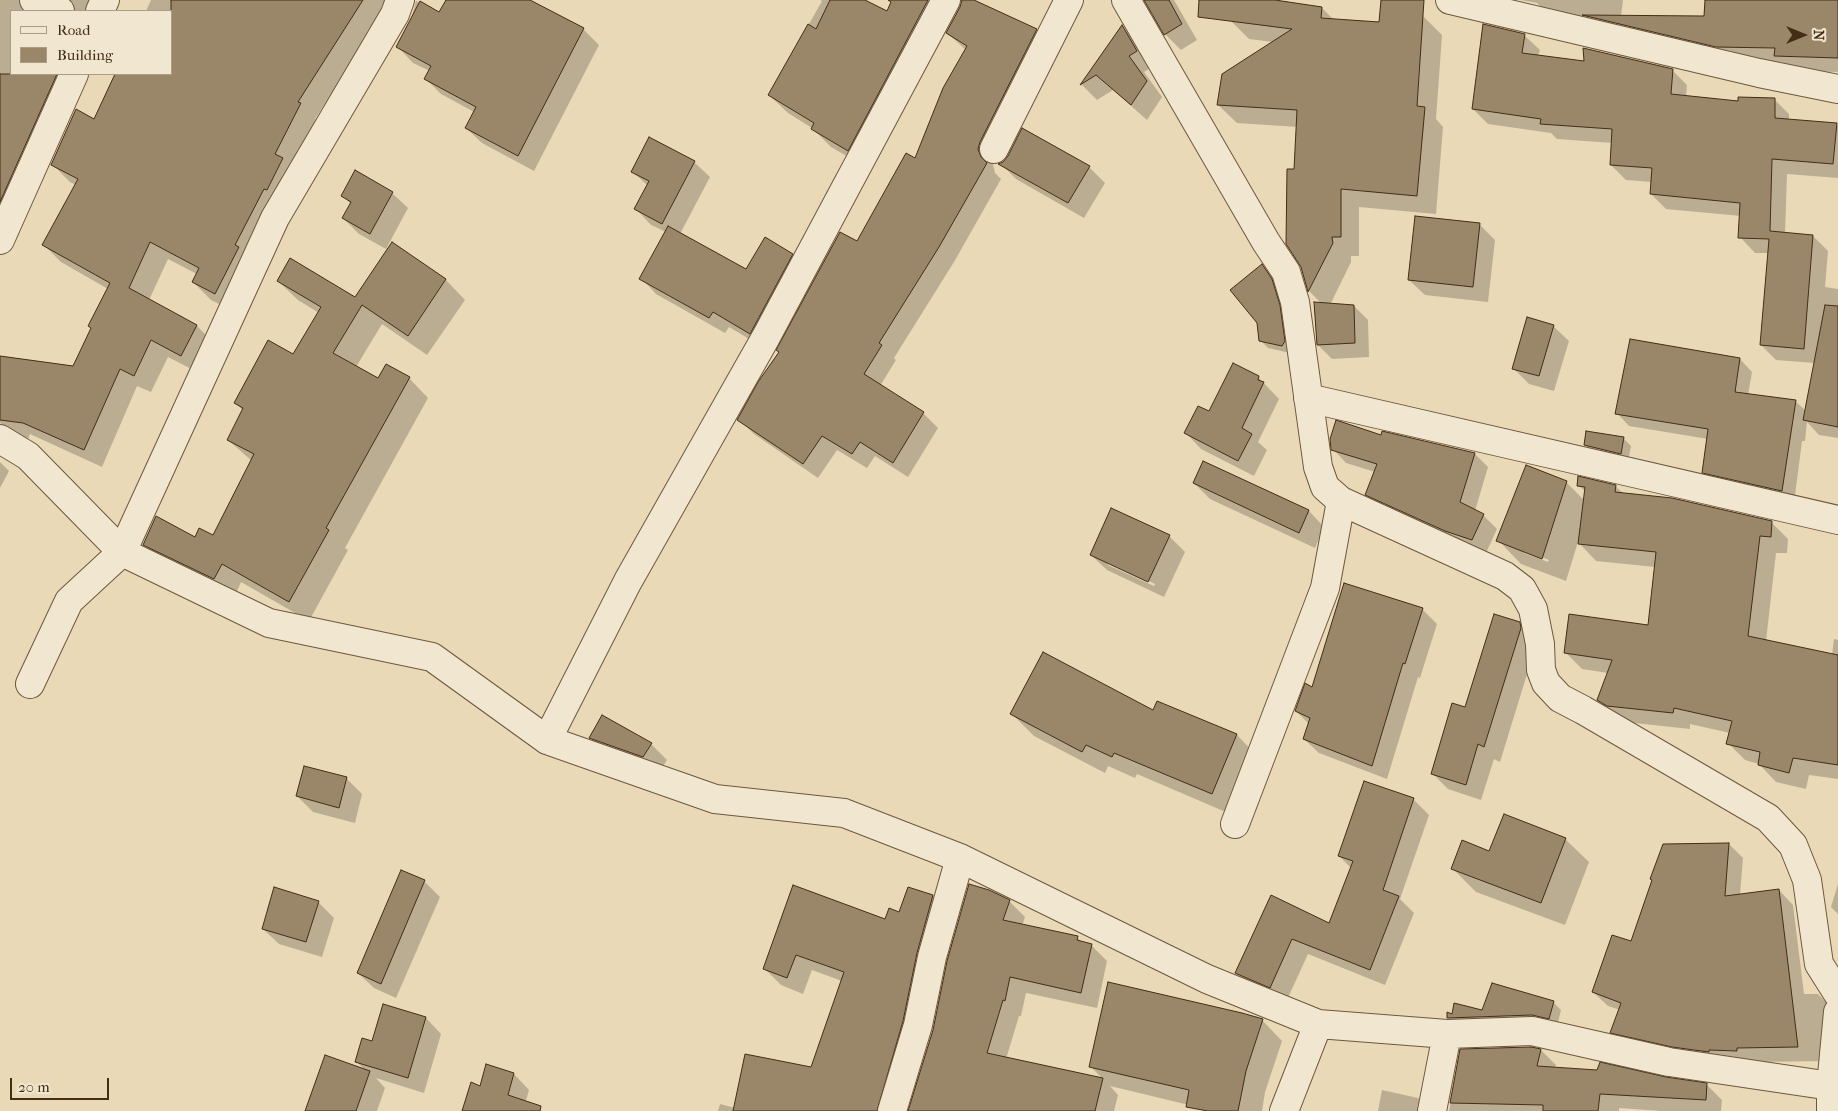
<!DOCTYPE html>
<html>
<head>
<meta charset="utf-8">
<style>
	body { margin:0 }
	#map { position:relative; width:1838px; height:1111px; overflow:hidden; background:#ead9b7; font-family:"IM FELL French Canon",serif }
	canvas { display:block }
	.legend { position:absolute; left:10px; top:10px; width:162px; height:65px; box-sizing:border-box; background:#f1e6d0; border:1px solid #ab9c85; margin:0; padding:6px 9px; list-style:none; font-size:15px; color:#432d15 }
	.legend li { display:flex; align-items:center; gap:10px; height:25px }
	.legend b { width:25px; border:1px solid #ab9c85 }
	.north { position:absolute; left:1778px; top:10px; width:50px; height:50px; -webkit-text-stroke:4px #f1e6d0; paint-order:stroke; rotate:90deg; font-size:14px; font-weight:700; line-height:20px; text-align:center; color:#432d15 }
	.north::after { content:''; display:block; margin:auto; width:18px; height:22px; background:#432d15; clip-path:polygon(50% 0,100% 100%,50% 72%,0 100%) }
	.scale { position:absolute; left:10px; top:1078px; width:99px; height:22px; box-sizing:border-box; border:2px solid #432d15; border-top:0; padding-left:6px; font-size:15px; line-height:18px; white-space:nowrap; color:#432d15; -webkit-text-stroke:4px #f1e6d0; paint-order:stroke }
</style>
</head>
<body>
<div id="map">
<canvas width="1838" height="1111"></canvas>
<ul class="legend">
<li><b style="height:6px;background:#f1e6d0"></b>Road</li>
<li><b style="height:14px;background:#9a8669"></b>Building</li>
</ul>
<div class="north">N</div>
<div class="scale">20 m</div>
</div>
<script>
const ctx = document.querySelector('canvas').getContext('2d');
ctx.lineJoin = 'round';
function fill(path, color) {
  ctx.fillStyle = color;
  ctx.fill(path, 'evenodd');
}
function shape(rows) {
  const path = new Path2D();
  for (const r of rows) {
    path.moveTo(r[0], r[1]);
    for (let i = 2; i < r.length; i += 2) path.lineTo(r[i], r[i + 1]);
  }
  return path;
}
function trace(path, color, width, dash) {
  ctx.strokeStyle = color;
  ctx.lineWidth = width;
  ctx.lineCap = dash ? 'butt' : 'round';
  ctx.setLineDash(dash || []);
  ctx.stroke(path);
}
fill(shape([
	[0,0,111,0,106,11,76,11,60,4,41,11,11,11,11,74,85,74,0,252],
	[151,0,404,0,371,32,315,119,318,122,233,311,211,300,193,282,197,274,168,259,149,300,197,326,214,343,199,373,168,357,151,392,137,386,102,467,30,434,28,439,0,423,0,358,74,367,92,329,108,289,61,262,44,245,76,185,70,182,52,164,95,120,117,74,171,74,171,11,146,11],
	[447,0,519,0,546,10,583,29,599,45,534,171,482,143,466,128,474,112,441,94,426,79,430,71,413,63,398,47,400,42,399,41,411,20,416,1,440,13],
	[820,0,863,0,888,12,894,0,956,0,960,4,956,5,867,168,831,147,812,128,788,113,769,95,822,1],
	[963,0,971,0,1036,30,1051,45,994,157,993,165,995,173,1001,179,954,262,894,358,896,360,880,386,923,413,938,428,908,477,875,456,867,468,837,450,818,478,754,434,739,419,780,352,915,160,966,50,947,33,961,7],
	[1145,0,1174,0,1197,40,1181,50,1165,34],
	[1233,0,1266,0,1322,8,1334,20,1384,23,1423,16,1442,35,1436,119,1443,127,1436,214,1359,207,1359,256,1351,256,1351,262,1330,305,1354,306,1368,320,1369,357,1332,359,1318,345,1322,304,1310,292,1302,267,1295,170,1298,127,1237,123,1218,105,1273,42,1249,39,1230,20],
	[1521,0,1623,0,1621,16,1706,18,1706,0,1838,0,1838,72,1791,71,1782,62,1732,61,1551,17,1537,3],
	[1122,27,1138,42,1152,67,1144,72,1162,97,1147,120,1113,90,1097,100,1082,85],
	[1524,35,1540,50,1538,56,1585,63,1672,70,1687,85,1686,97,1740,102,1774,99,1789,114,1789,120,1836,124,1838,126,1838,178,1787,174,1785,234,1813,236,1828,251,1825,287,1838,289,1838,438,1819,435,1807,422,1805,441,1802,441,1794,503,1716,485,1703,472,1708,439,1629,426,1617,413,1740,359,1752,372,1748,395,1795,401,1806,411,1815,363,1776,360,1761,345,1769,253,1755,253,1740,237,1741,216,1666,209,1651,194,1652,182,1626,180,1611,165,1613,143,1557,139,1551,133,1488,124,1473,109],
	[694,162,710,177,680,234,746,271,792,254,808,270,766,349,729,327,725,333,656,294,641,278,666,232,651,225,636,209,648,186,632,171],
	[1001,164,1089,167,1105,183,1084,218,1016,179],
	[392,193,408,208,386,249,359,234,343,218,351,204,342,195],
	[1479,224,1495,240,1488,302,1425,295,1409,280],
	[392,244,446,280,465,300,427,355,382,324,356,367,378,379,409,378,428,398,345,548,348,550,309,621,241,582,234,598,164,564,144,544,213,536,252,461,228,440,243,411,236,403,294,355,319,313,298,300,278,281,356,299],
	[1262,265,1269,273,1279,288,1290,353,1268,348,1260,340],
	[1553,326,1569,341,1554,391,1529,384,1513,368],
	[1258,377,1279,399,1258,442,1267,450,1254,476,1201,449,1186,433],
	[1382,437,1475,454,1488,467,1475,511,1483,515,1497,529,1486,553,1380,508,1367,495,1375,472,1346,463,1333,449],
	[1623,438,1631,446,1628,461,1593,453,1585,445],
	[0,462,9,471,0,488],
	[1204,463,1309,511,1324,527,1315,548,1210,499,1194,483],
	[1566,482,1585,501,1586,492,1578,485,1615,486,1624,494,1771,522,1788,539,1787,553,1776,553,1766,641,1832,655,1834,639,1838,640,1838,779,1809,775,1806,789,1776,782,1759,764,1745,760,1728,743,1730,733,1690,724,1690,729,1625,722,1615,716,1598,700,1608,673,1582,669,1565,652,1649,626,1655,567,1596,561,1578,542,1566,581,1521,564,1498,540],
	[1524,550,1549,560,1548,562,1524,553],
	[1169,536,1185,552,1164,597,1107,570,1091,555],
	[1108,562,1155,584,1154,586,1108,565],
	[1422,609,1437,624,1420,678,1418,677,1387,779,1319,753,1304,739,1309,724,1296,711,1313,688],
	[1519,623,1535,639,1536,645,1500,762,1494,759,1481,800,1448,789,1432,773,1466,708],
	[1158,702,1237,735,1259,758,1235,816,1137,774,1135,778,1108,766,1105,773,1034,736,1012,714,1154,711],
	[590,738,651,744,667,760,659,772,606,754],
	[346,778,362,794,355,823,313,812,297,796],
	[1413,799,1429,815,1400,899,1414,913,1385,985,1308,954,1286,1002,1252,989,1236,973,1272,897,1329,925,1351,868,1339,856],
	[1565,839,1589,862,1565,925,1476,892,1452,868,1490,853],
	[1729,844,1743,858,1740,895,1779,890,1793,905,1804,994,1818,994,1833,1009,1833,1061,1751,1062,1626,1047,1612,1032,1620,1010,1608,1006,1593,992,1632,942],
	[424,881,440,897,396,998,374,988,358,973],
	[1838,884,1838,914,1831,907],
	[794,887,886,920,933,896,949,913,896,1111,718,1111,720,1104,735,1108,812,1068,842,981,812,970,803,994,781,985,765,969],
	[1009,901,1025,917,1022,926,1077,937,1082,943,1091,945,1107,961,1097,1008,1026,993,1021,1016,1019,1016,1006,1059,1103,1079,1090,1066,1262,1020,1282,1041,1265,1092,1262,1111,1214,1111,1110,1086,1118,1095,1114,1111,910,1111],
	[318,902,334,918,322,957,279,944,263,929],
	[1553,1002,1561,1010,1557,1026,1455,1025,1448,1018,1453,1015],
	[426,1018,441,1034,424,1093,376,1078,385,1088,377,1111,306,1111,366,1071,357,1062,373,1042],
	[1461,1050,1541,1050,1556,1065,1555,1068,1665,1078,1707,1085,1722,1100,1721,1111,1661,1111,1619,1108,1619,1111,1449,1111],
	[514,1074,529,1090,523,1111,464,1111,481,1087],
	[1382,1090,1418,1098,1432,1111,1378,1111]
]), '#0003');
const building = shape([
	[171,0,363,0,298,102,301,103,275,154,283,158,267,190,264,189,235,245,239,247,215,294,192,282,199,268,150,242,129,288,197,325,181,356,151,340,134,376,120,369,84,450,23,423,0,420,0,356,73,366,91,328,88,326,110,283,42,245,78,179,51,165,76,109,94,119,115,74,171,74,171,0],
	[446,0,530,0,584,28,518,156,465,128,476,107,424,79,431,66,396,47,420,1,439,12,446,0],
	[830,0,865,0,887,11,891,2,888,0,928,0,848,151,811,129,814,123,768,95,808,24,816,29,830,0],
	[962,0,974,0,1037,29,980,142,978,149,981,157,987,163,939,247,879,343,882,345,864,374,924,412,893,463,860,442,852,454,822,436,803,464,737,420,758,382,779,352,776,350,840,232,857,241,906,153,915,158,943,88,967,46,946,33,960,7,962,0],
	[1144,0,1169,0,1182,24,1164,35,1144,0],
	[1199,0,1275,0,1322,7,1321,18,1379,22,1381,0,1424,0,1417,106,1425,107,1417,196,1341,189,1341,237,1332,237,1333,243,1308,292,1301,267,1286,244,1287,169,1294,169,1297,110,1217,105,1222,74,1292,29,1198,17,1199,0],
	[1705,0,1838,0,1838,58,1774,56,1775,48,1716,47,1582,15,1704,16,1705,0],
	[1483,24,1525,34,1522,53,1584,61,1583,48,1673,69,1671,94,1738,101,1738,97,1775,98,1775,118,1837,123,1833,164,1772,159,1770,231,1813,235,1804,349,1760,345,1769,239,1738,238,1740,203,1650,194,1652,168,1610,165,1612,129,1540,124,1541,119,1472,109,1483,24],
	[1122,25,1137,51,1129,56,1147,81,1131,105,1096,75,1080,85,1122,25],
	[0,74,57,74,0,202,0,74],
	[1022,128,1090,166,1068,203,998,164,1003,162,1008,156,1022,128],
	[649,137,695,161,662,224,634,209,649,181,631,172,649,137],
	[355,170,393,192,370,234,342,218,351,202,341,196,355,170],
	[1415,216,1480,223,1473,287,1408,280,1415,216],
	[668,226,746,269,765,237,793,254,750,334,713,312,709,318,639,279,668,226],
	[392,242,446,279,408,336,362,305,333,353,378,378,386,364,410,377,326,528,329,530,289,602,222,564,214,579,143,545,156,516,195,537,199,528,213,535,254,454,227,440,243,408,234,403,268,340,293,354,321,307,277,281,290,258,355,297,392,242],
	[1262,264,1272,279,1280,305,1285,341,1282,346,1259,341,1257,323,1230,290,1262,264],
	[1314,302,1354,305,1355,343,1317,345,1314,302],
	[1825,305,1838,306,1838,427,1803,420,1825,305],
	[1527,317,1554,325,1539,376,1512,369,1527,317],
	[1630,339,1740,358,1735,392,1796,400,1782,491,1702,473,1708,429,1615,414,1630,339],
	[1233,363,1259,376,1258,380,1264,382,1242,428,1252,434,1238,461,1184,433,1198,406,1209,411,1233,363],
	[1336,420,1381,435,1382,431,1475,453,1460,502,1484,514,1472,540,1445,531,1365,495,1377,464,1331,450,1330,439,1336,420],
	[1586,431,1624,437,1621,454,1584,445,1586,431],
	[1203,461,1309,510,1299,533,1193,483,1203,461],
	[1526,465,1567,481,1542,559,1496,541,1526,465],
	[1578,476,1616,485,1615,492,1672,498,1772,521,1771,537,1760,536,1748,636,1838,655,1838,765,1793,758,1789,773,1758,765,1760,752,1726,744,1732,721,1674,708,1673,713,1607,706,1597,700,1612,660,1564,653,1569,614,1648,625,1656,552,1578,544,1585,487,1577,486,1578,476],
	[1111,508,1170,535,1148,582,1090,555,1111,508],
	[1344,583,1423,608,1405,664,1403,663,1372,766,1303,739,1310,718,1295,711,1305,683,1312,687,1344,583],
	[1494,614,1520,622,1521,628,1484,747,1478,744,1466,785,1431,774,1452,703,1465,707,1494,614],
	[1043,652,1153,710,1157,701,1237,734,1212,794,1114,753,1112,757,1086,745,1082,752,1010,714,1043,652],
	[602,715,652,743,643,757,589,738,602,715],
	[304,766,347,777,339,808,296,796,304,766],
	[1364,781,1414,798,1383,890,1399,896,1370,970,1292,939,1270,988,1235,973,1271,895,1329,923,1353,861,1338,856,1364,781],
	[1504,814,1566,838,1541,903,1451,869,1462,840,1489,851,1504,814],
	[1729,843,1725,896,1779,889,1798,1047,1737,1048,1737,1051,1709,1050,1709,1052,1672,1047,1610,1033,1621,1003,1592,992,1612,935,1631,941,1652,880,1650,879,1663,844,1729,843],
	[401,870,425,880,381,984,357,973,401,870],
	[969,884,989,890,1010,900,1003,920,1078,936,1077,940,1092,944,1081,993,1010,977,1005,1001,1003,1000,987,1053,1103,1078,1095,1111,908,1111,933,1030,947,961,969,884],
	[793,885,885,919,889,908,899,912,908,887,933,895,917,953,903,1021,877,1111,733,1111,745,1054,811,1067,844,972,796,955,787,978,763,969,793,885],
	[274,887,319,901,306,942,262,929,274,887],
	[1108,982,1242,1013,1263,1019,1246,1071,1238,1111,1208,1111,1186,1107,1189,1090,1089,1067,1108,982],
	[1492,983,1554,1001,1549,1019,1532,1015,1447,1018,1447,1012,1452,1014,1454,1003,1482,1010,1492,983],
	[383,1004,426,1017,408,1078,355,1062,362,1038,372,1041,383,1004],
	[1531,1047,1541,1049,1537,1066,1597,1070,1600,1062,1666,1077,1707,1083,1706,1100,1600,1094,1598,1111,1543,1111,1543,1105,1450,1103,1460,1049,1531,1047],
	[325,1055,370,1071,356,1111,305,1111,325,1055],
	[486,1064,514,1073,508,1095,541,1106,540,1111,462,1111,471,1082,480,1086,486,1064]
]);
fill(building, '#9a8669');
trace(building, '#432d15', 1);
const minor = shape([
	[34,0,60,11],
	[1126,0,1266,242,1286,272,1295,302,1318,467,1325,487,1341,501,1505,576,1522,589,1533,609,1540,644,1541,670,1546,683,1560,698,1583,710,1768,818,1793,845,1807,880,1819,964,1838,994],
	[1450,0,1759,73,1838,89],
	[100,11,105,0],
	[994,149,1069,0],
	[0,240,74,74],
	[1308,398,1838,520],
	[0,439,28,456,122,552,269,623,432,657,547,740,715,799,844,813,960,858,1207,979,1318,1024,1447,1034,1532,1031,1669,1062,1831,1086],
	[30,684,69,601,122,552,275,218,395,14,400,0],
	[547,740,628,581,766,337,946,0],
	[1235,824,1325,588,1341,501],
	[892,1111,918,1025,932,957,960,858],
	[1284,1111,1318,1024],
	[1432,1111,1447,1034],
	[1831,1111,1831,1086,1838,1012]
]);
trace(minor, '#6d583e', 30);
trace(minor, '#f1e6d0', 28);
</script>
</body>
</html>
